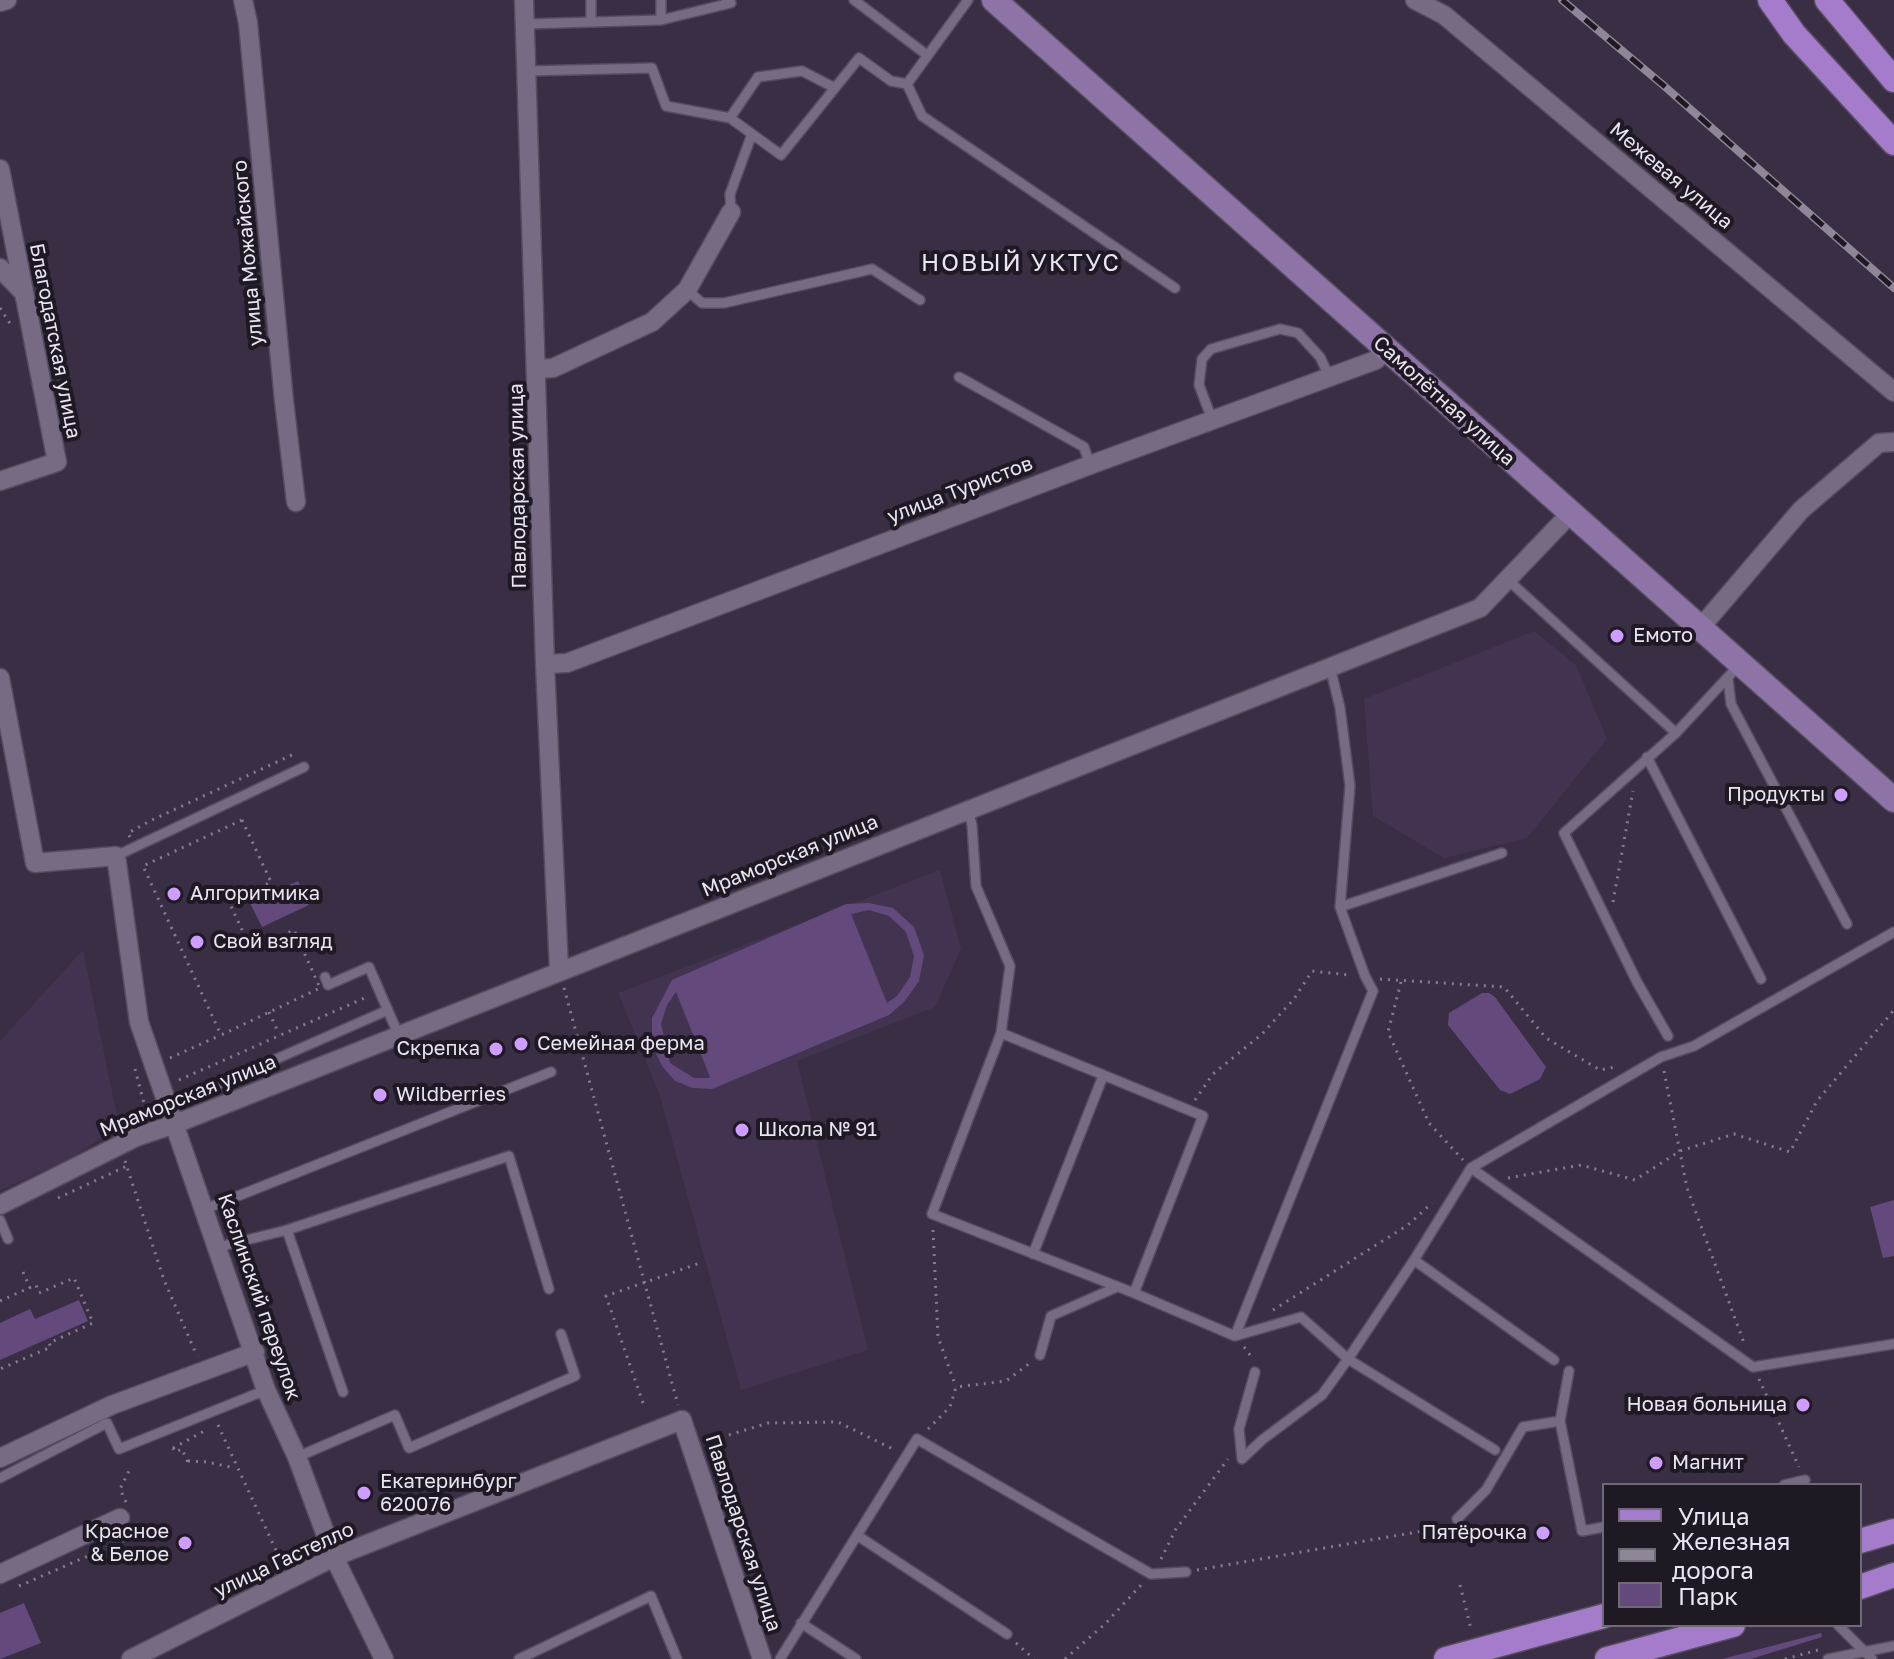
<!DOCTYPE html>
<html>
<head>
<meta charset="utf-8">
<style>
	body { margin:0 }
	#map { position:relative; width:1894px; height:1659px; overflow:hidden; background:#392e44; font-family:"Golos Text",sans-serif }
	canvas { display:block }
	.legend { position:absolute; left:1602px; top:1483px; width:260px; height:144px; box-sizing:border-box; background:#1e1923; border:2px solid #706a76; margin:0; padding:10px 14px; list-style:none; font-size:24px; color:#ebe4f2 }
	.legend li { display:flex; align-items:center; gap:16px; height:40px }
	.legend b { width:40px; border:2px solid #706a76 }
</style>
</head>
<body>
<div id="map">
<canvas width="1894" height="1659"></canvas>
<ul class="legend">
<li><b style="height:10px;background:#a57bcb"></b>Улица</li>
<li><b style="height:10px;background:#8f8698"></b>Железная дорога</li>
<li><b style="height:22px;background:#64497d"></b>Парк</li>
</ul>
</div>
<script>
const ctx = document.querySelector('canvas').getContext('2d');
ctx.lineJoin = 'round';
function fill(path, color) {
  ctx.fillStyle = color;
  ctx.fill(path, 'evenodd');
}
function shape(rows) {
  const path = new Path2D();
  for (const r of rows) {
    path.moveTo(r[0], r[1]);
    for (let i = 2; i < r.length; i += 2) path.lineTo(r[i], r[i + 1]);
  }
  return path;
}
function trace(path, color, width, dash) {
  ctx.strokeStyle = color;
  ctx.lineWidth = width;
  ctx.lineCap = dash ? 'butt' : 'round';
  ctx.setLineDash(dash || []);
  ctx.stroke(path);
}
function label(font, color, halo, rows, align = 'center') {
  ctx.font = font + ' "Golos Text",sans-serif';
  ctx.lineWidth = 8;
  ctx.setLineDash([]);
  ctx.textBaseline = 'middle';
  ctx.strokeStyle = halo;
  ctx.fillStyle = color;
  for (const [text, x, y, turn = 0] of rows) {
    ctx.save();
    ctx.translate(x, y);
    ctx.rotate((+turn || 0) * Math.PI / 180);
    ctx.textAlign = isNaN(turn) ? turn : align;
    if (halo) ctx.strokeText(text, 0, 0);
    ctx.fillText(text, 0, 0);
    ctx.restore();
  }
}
fill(shape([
	[1534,631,1576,665,1607,739,1527,838,1444,858,1373,816,1364,699],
	[940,870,961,949,935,1007,797,1061,868,1350,741,1390,659,1093,618,993],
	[83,950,119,1126,72,1158,0,1190,0,1041]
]), '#423450');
fill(shape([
	[298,881,309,905,262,927,250,903],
	[869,903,893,908,914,927,924,955,919,981,904,1002,889,1015,712,1089,693,1088,675,1081,662,1066,652,1045,652,1018,672,980,846,904],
	[869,910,889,916,906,932,914,956,910,977,897,996,887,1003,851,914],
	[676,992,710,1077,709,1078,694,1078,670,1063,661,1024,667,1005],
	[1482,993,1489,993,1495,997,1546,1067,1540,1079,1510,1094,1500,1090,1448,1025,1449,1013],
	[1894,1200,1894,1256,1883,1258,1870,1207],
	[79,1300,88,1321,0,1360,0,1323,30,1309,35,1319],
	[24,1603,41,1643,0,1659,0,1613],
	[1821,1633,1822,1637,1751,1659,1722,1659]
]), '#64497d');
const lane = shape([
	[591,0,591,21],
	[854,0,927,55],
	[968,0,907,84,922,116,1175,288],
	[661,20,661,0],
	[525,24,661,20,731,3,726,0],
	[527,71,652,68,666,106,730,118,781,155,859,58,891,81,907,84],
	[730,118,758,77,802,71,835,88],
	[731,212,730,194,752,134],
	[687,290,702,303,724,303,872,269,920,300],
	[959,377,1084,447,1090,465],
	[1212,419,1199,385,1202,359,1211,349,1280,329,1298,333,1320,357,1329,376],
	[1507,579,1676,733],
	[1330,667,1340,708,1350,786,1340,907,1365,976,1373,991,1235,1336,1301,1317,1348,1359,1414,1260,1471,1168,1661,1057,1694,1046,1894,932],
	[1728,679,1731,704,1847,924],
	[1647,757,1761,979],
	[968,809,972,825,976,886,1010,966,1001,1033,1203,1116,1134,1293],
	[116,856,304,767],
	[1340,907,1502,853],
	[325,977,328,985,369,967,399,1036],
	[1001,1033,932,1214,1134,1293,1235,1336],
	[1668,1036,1637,982,1564,833,1676,733,1740,664],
	[169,1106,388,1010],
	[1471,1168,1753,1367,1894,1344],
	[205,1209,551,1072],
	[0,1220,8,1239],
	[287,1230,343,1392],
	[218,1247,287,1230,509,1156,549,1289],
	[1033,1254,1103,1076],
	[1414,1260,1554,1360],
	[1040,1355,1051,1316,1117,1287],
	[1569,1371,1560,1421,1582,1531,1604,1527],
	[1255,1372,1239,1429,1242,1459,1262,1440,1322,1395,1348,1359,1495,1450],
	[297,1457,395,1415,409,1448,575,1376,561,1334],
	[0,1478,107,1423,119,1449,266,1390],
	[1784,1485,1805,1480],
	[1457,1519,1486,1490,1523,1427,1560,1421],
	[858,1536,1007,1634],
	[801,1623,856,1659],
	[1838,1625,1872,1659],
	[519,1659,651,1596,677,1659],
	[780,1659,917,1439,1151,1574,1186,1572],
	[1828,1659,1894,1646]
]);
const street = shape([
	[243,0,248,23,284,401,296,502],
	[524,0,545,664,559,970],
	[1415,0,1444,15,1894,392],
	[0,2,7,0],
	[0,169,57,462,0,481],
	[0,268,23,292],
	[537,369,553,368,652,322,687,290,731,212],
	[1701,627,1801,510,1879,443,1894,442],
	[545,664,567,663,1090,465,1376,360,1386,349],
	[0,678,35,863,116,856,139,1022,266,1390,297,1457,334,1557,384,1659],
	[0,1205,136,1137,175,1124,1480,608,1570,514],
	[0,1458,112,1405,255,1352],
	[0,1574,120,1518],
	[131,1659,334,1557,682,1420,762,1659]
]);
const secondary = shape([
	[994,0,1894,800]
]);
const primary = shape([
	[1770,0,1794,34,1894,143],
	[1827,0,1894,80],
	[1860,1541,1894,1531],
	[1860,1587,1894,1575],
	[1446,1659,1604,1616],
	[1607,1659,1733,1625]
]);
trace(lane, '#554c5e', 12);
trace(street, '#554c5e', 21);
trace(secondary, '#554c5e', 27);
trace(primary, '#554c5e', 27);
trace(shape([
	[0,308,11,325],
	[242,820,271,882,229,902,251,949,294,930,320,988,221,1035,143,866,242,820],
	[130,837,128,833,152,820,296,753],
	[1613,902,1633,791],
	[1380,979,1504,987,1546,1038,1600,1070,1615,1067],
	[1401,982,1388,1032,1429,1123,1463,1160],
	[564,988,678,1405],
	[269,1012,279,1034],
	[170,1058,221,1035],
	[135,1069,147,1115],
	[1664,1071,1687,1188,1744,1343],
	[179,1080,369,996],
	[1195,1100,1213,1074,1262,1034,1294,999,1312,971,1349,975],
	[125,1161,164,1280,197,1356],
	[1508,1178,1581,1165,1635,1180,1680,1151,1734,1134,1790,1152,1817,1101,1894,1010],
	[58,1198,127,1166],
	[933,1230,938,1337,956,1387],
	[23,1272,30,1288],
	[0,1301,36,1285,39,1293,74,1278,93,1323,49,1343,51,1347,0,1369],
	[1273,1310,1408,1225,1432,1203],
	[1244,1347,1253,1359],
	[1759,1379,1799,1467],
	[643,1403,606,1296,700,1263],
	[218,1425,280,1559,296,1555],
	[928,1429,950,1407,956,1387,1006,1381,1030,1363],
	[706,1442,768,1423,838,1422,893,1449],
	[173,1448,208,1429],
	[173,1448,175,1452,182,1449,189,1465],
	[188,1461,207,1462,235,1468],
	[126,1502,120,1489,130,1469],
	[1161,1559,1176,1529,1228,1459],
	[1197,1570,1446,1527],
	[1460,1585,1471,1629],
	[19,1586,141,1533,136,1523],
	[1016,1643,1034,1659],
	[1065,1659,1105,1624,1142,1584],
	[1785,1659,1818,1650]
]), '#867c8f', 3, [2, 6]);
trace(lane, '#776b84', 9);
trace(street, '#776b84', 18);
trace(secondary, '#8e73a7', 24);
trace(primary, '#a57bcb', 24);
const rail = shape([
	[1562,0,1663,85,1894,288]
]);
trace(rail, '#8f8698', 8);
trace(rail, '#1e1923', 5, [15]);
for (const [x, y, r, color] of [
	[1617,636,8,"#cf9dff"],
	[1841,795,8,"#cf9dff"],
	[174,894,8,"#cf9dff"],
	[197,942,8,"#cf9dff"],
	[521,1044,8,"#cf9dff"],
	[496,1049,8,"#cf9dff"],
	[380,1095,8,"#cf9dff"],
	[742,1130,8,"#cf9dff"],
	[1803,1405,8,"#cf9dff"],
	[1656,1463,8,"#cf9dff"],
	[364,1493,8,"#cf9dff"],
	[1543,1533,8,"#cf9dff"],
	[185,1543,8,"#cf9dff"]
]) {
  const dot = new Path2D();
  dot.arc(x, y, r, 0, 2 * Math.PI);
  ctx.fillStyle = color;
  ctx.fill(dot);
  trace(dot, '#1e1923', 3);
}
label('20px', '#ebe4f2', '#1e1923', [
	["Межевая улица",1671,176,40],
	["улица Можайского",248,253,-95],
	["Благодатская улица",55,341,79],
	["Самолётная улица",1444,401,42],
	["Павлодарская улица",518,486,-91],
	["улица Туристов",960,490,-21],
	["Мраморская улица",790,856,-22],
	["Мраморская улица",188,1096,-22],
	["Каслинский переулок",259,1297,71],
	["Павлодарская улица",743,1533,72],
	["улица Гастелло",284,1560,-25]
]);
label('20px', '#ebe4f2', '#1e1923', [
	["Емото",1633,636],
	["Продукты",1825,795,"right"],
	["Алгоритмика",190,894],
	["Свой взгляд",213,942],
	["Семейная ферма",537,1044],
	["Скрепка",480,1049,"right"],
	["Wildberries",396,1095],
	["Школа № 91",758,1130],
	["Новая больница",1787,1405,"right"],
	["Магнит",1672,1463],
	["Екатеринбург",380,1482],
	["620076",380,1505],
	["Красное",169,1532,"right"],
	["& Белое",169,1555,"right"],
	["Пятёрочка",1527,1533,"right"]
], 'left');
ctx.letterSpacing = '2px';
label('24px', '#ebe4f2', '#1e1923', [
	["НОВЫЙ УКТУС",1021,263]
]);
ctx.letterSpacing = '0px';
</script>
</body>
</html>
